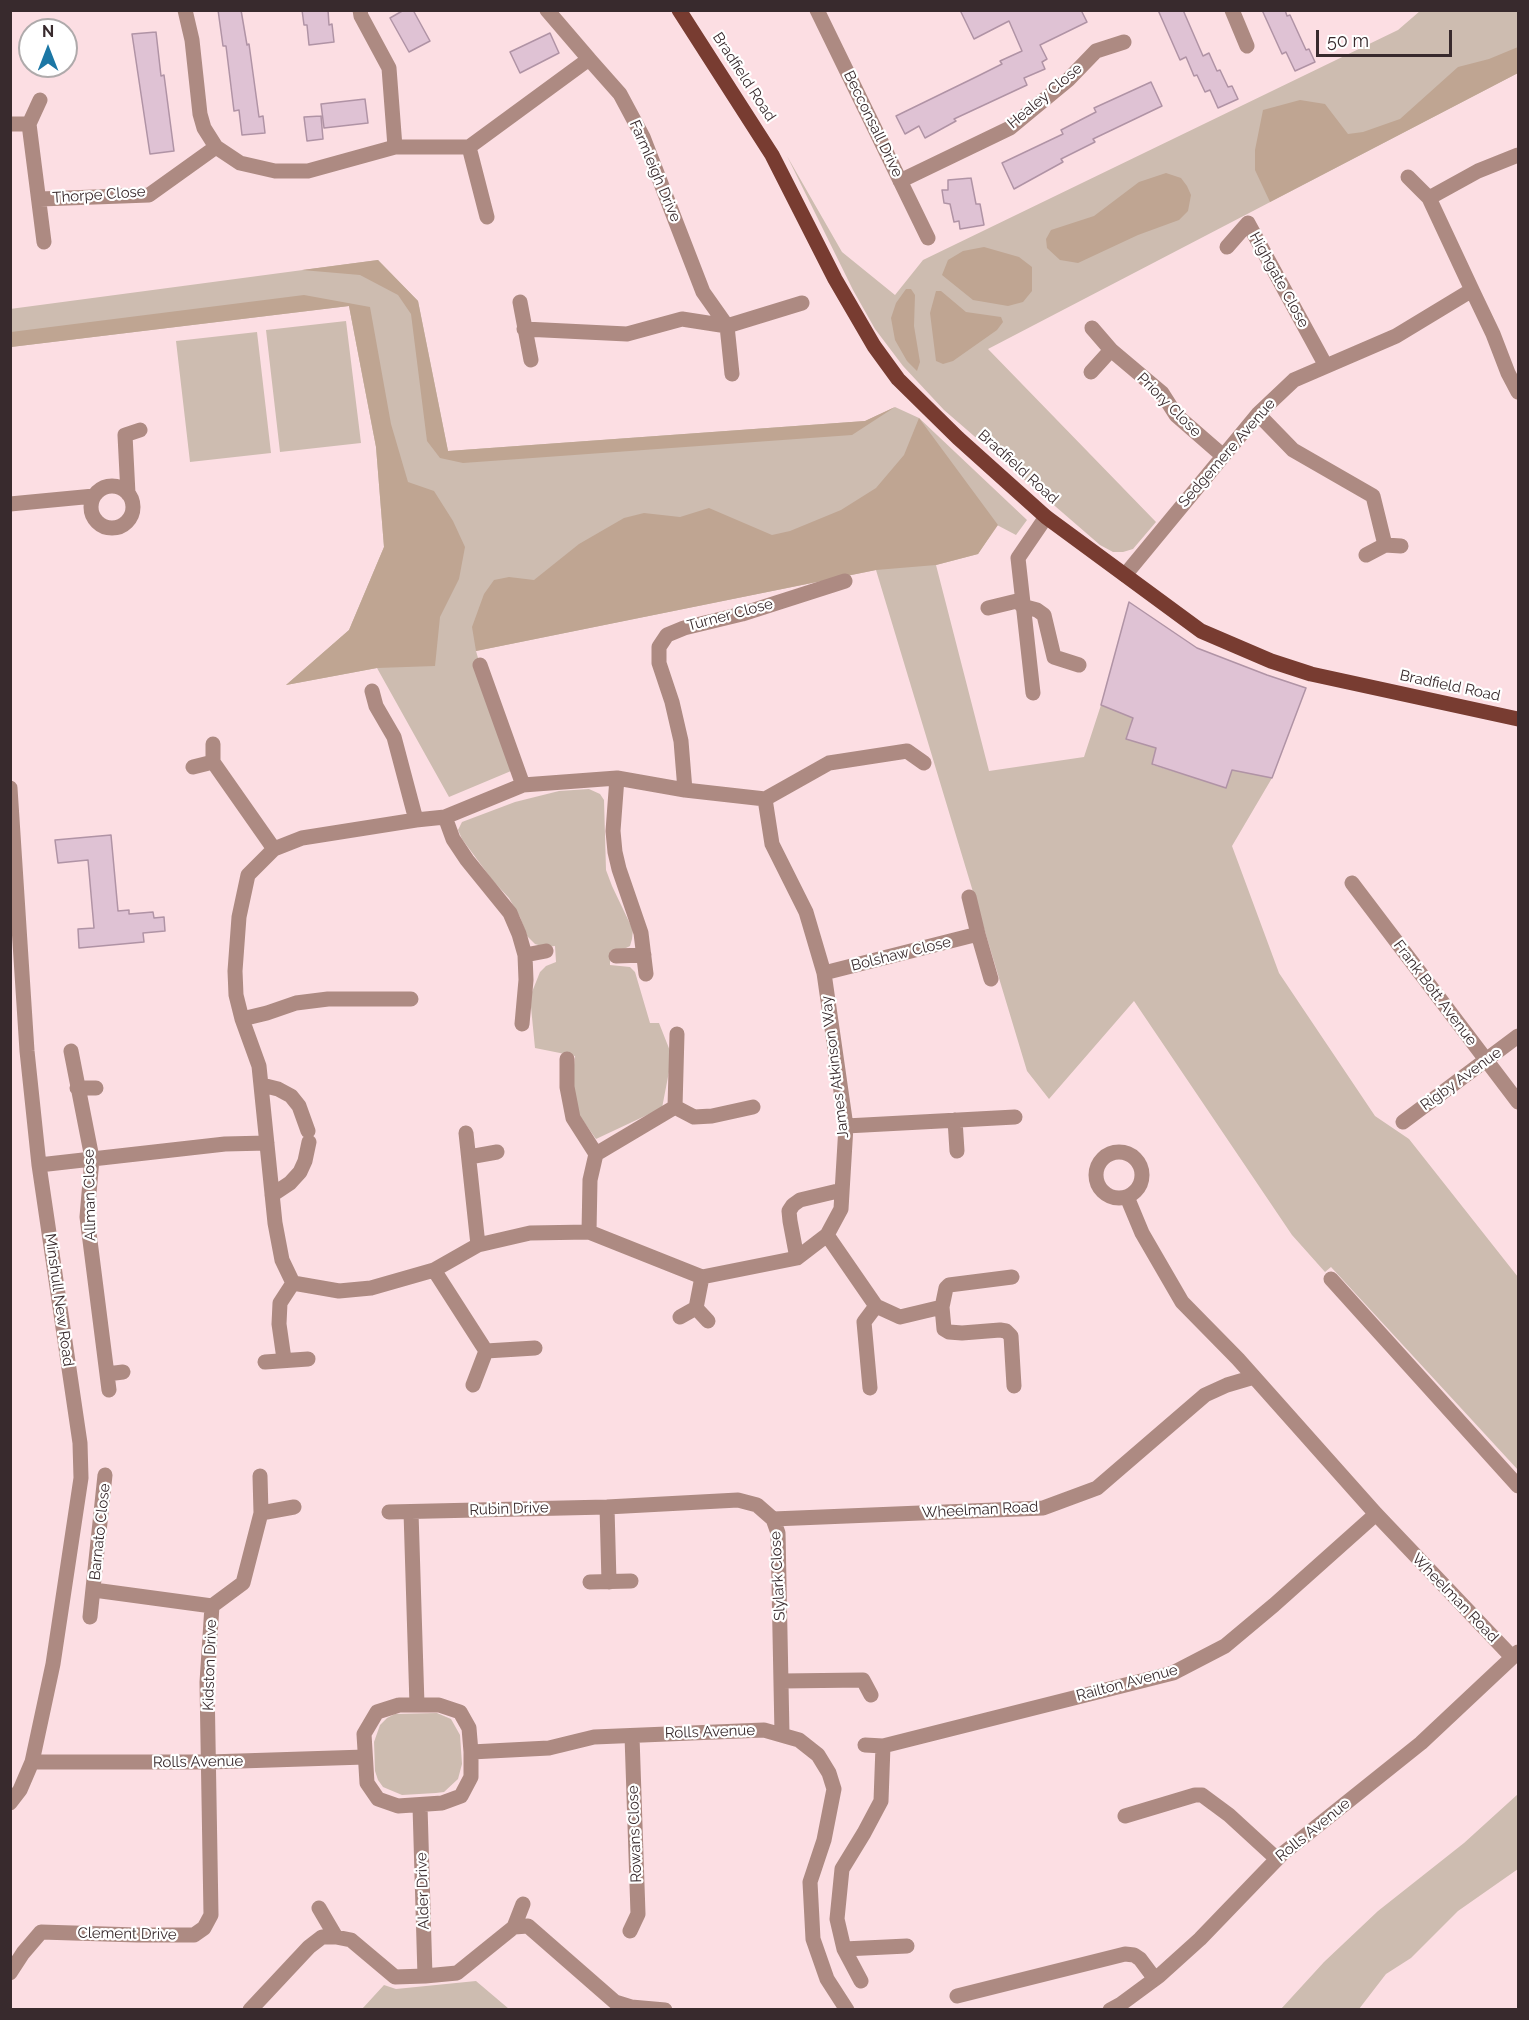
<!DOCTYPE html>
<html>
<head>
<meta charset="utf-8">
<style>
	body { margin:0 }
	#map { position:relative; width:1529px; height:2020px; overflow:hidden; background:#fcdee3; font-family:Raleway,sans-serif }
	canvas { display:block }
	.frame { position:absolute; inset:0; border:12px solid #382a2d; pointer-events:none }
	.north { position:absolute; left:18px; top:18px; width:60px; height:60px; box-sizing:border-box; background:#fff; border:2px solid #afaaab; border-radius:50%; rotate:0deg; font-size:16px; font-weight:700; line-height:24px; text-align:center; color:#382a2d }
	.north::after { content:''; display:block; margin:auto; width:21px; height:27px; background:#1c77a5; clip-path:polygon(50% 0,100% 100%,50% 72%,0 100%) }
	.scale { position:absolute; left:1316px; top:30px; width:136px; height:27px; box-sizing:border-box; border:3px solid #382a2d; border-top:0; padding-left:8px; font-size:18px; line-height:21px; white-space:nowrap; color:#382a2d; -webkit-text-stroke:4px #fff; paint-order:stroke }
</style>
</head>
<body>
<div id="map">
<canvas width="1529" height="2020"></canvas>
<div class="frame"></div>
<div class="north">N</div>
<div class="scale">50 m</div>
</div>
<script>
const ctx = document.querySelector('canvas').getContext('2d');
ctx.lineJoin = 'round';
function fill(path, color) {
  ctx.fillStyle = color;
  ctx.fill(path, 'evenodd');
}
function shape(rows) {
  const path = new Path2D();
  for (const r of rows) {
    if (r.length === 3) {
      path.moveTo(r[0] + r[2], r[1]);
      path.arc(r[0], r[1], r[2], 0, 2 * Math.PI);
      continue;
    }
    path.moveTo(r[0], r[1]);
    for (let i = 2; i < r.length; i += 2) path.lineTo(r[i], r[i + 1]);
  }
  return path;
}
function trace(path, color, width, dash) {
  ctx.strokeStyle = color;
  ctx.lineWidth = width;
  ctx.lineCap = dash ? 'butt' : 'round';
  ctx.setLineDash(dash || []);
  ctx.stroke(path);
}
function label(font, color, halo, rows, align = 'center') {
  ctx.font = font + ' Raleway,sans-serif';
  ctx.lineWidth = 4.5;
  ctx.setLineDash([]);
  ctx.textBaseline = 'middle';
  ctx.strokeStyle = halo;
  ctx.fillStyle = color;
  for (const [text, x, y, turn = 0] of rows) {
    ctx.save();
    ctx.translate(x, y);
    ctx.rotate((+turn || 0) * Math.PI / 180);
    ctx.textAlign = isNaN(turn) ? turn : align;
    if (halo) ctx.strokeText(text, 0, 0);
    ctx.fillText(text, 0, 0);
    ctx.restore();
  }
}
fill(shape([
	[1420,11,1518,11,1518,73,988,349,1156,522,1133,549,1123,552,1113,552,1100,545,944,410,903,366,875,329,853,290,787,156,842,252,895,295,923,260,1398,30],
	[378,260,418,301,448,451,865,421,895,407,919,418,1027,520,1016,535,997,525,978,554,936,565,989,771,1084,757,1101,705,1133,718,1126,739,1156,748,1153,765,1225,787,1232,770,1272,778,1232,846,1279,973,1375,1116,1409,1139,1518,1277,1518,1470,1331,1267,1325,1272,1292,1235,1134,1001,1049,1099,1027,1071,876,570,476,651,511,771,449,797,377,668,286,685,349,630,384,547,376,447,349,306,11,347,10,309],
	[346,321,361,443,280,452,266,330],
	[257,332,271,453,190,462,176,341],
	[589,789,600,794,604,800,606,870,612,886,633,930,632,939,630,946,624,949,610,951,610,965,630,967,635,972,650,1023,659,1023,672,1056,662,1108,596,1139,579,1115,572,1083,575,1056,535,1048,530,997,540,972,546,966,556,962,555,946,545,947,535,944,527,936,520,917,509,898,493,881,462,839,458,830,462,822,515,802,559,791],
	[437,1713,451,1719,460,1735,462,1764,458,1779,444,1792,436,1793,402,1795,383,1787,378,1780,375,1771,374,1742,380,1725,387,1718,395,1714],
	[1518,1794,1518,1869,1458,1911,1411,1958,1386,1974,1359,2009,1281,2009,1324,1962,1378,1911,1464,1843],
	[476,1981,509,2009,362,2009,384,1985,396,1989]
]), '#cdbcb0');
fill(shape([
	[1518,47,1518,73,1270,202,1255,170,1255,150,1263,110,1300,100,1325,104,1348,134,1363,132,1400,119,1458,67,1489,59],
	[1166,173,1181,178,1187,186,1191,195,1188,211,1179,220,1138,235,1078,263,1060,260,1047,248,1046,239,1051,230,1094,216,1139,182],
	[984,247,1019,257,1032,267,1032,291,1023,302,1008,306,973,300,942,275,948,260,963,251],
	[378,260,418,301,448,451,865,421,895,407,852,435,463,463,440,458,427,441,411,314,398,295,360,275,302,270],
	[906,289,911,289,915,295,914,326,920,362,917,371,907,361,895,340,891,318,896,303],
	[936,291,941,291,966,312,1001,317,1003,322,997,330,953,361,943,364,936,361,930,313],
	[304,295,370,307,391,424,408,482,434,491,453,521,465,547,459,579,440,617,435,666,377,668,286,685,349,630,384,547,376,447,349,306,11,347,11,332],
	[919,418,998,525,978,554,936,565,876,570,476,651,472,627,484,594,494,580,509,577,534,580,579,544,624,518,644,513,680,517,709,508,772,535,790,531,841,510,876,488,904,455]
]), '#bfa592');
const building = shape([
	[218,10,241,10,247,45,249,44,259,117,263,116,265,133,242,135,239,110,234,111,226,46,223,46,218,10],
	[302,10,328,10,329,25,332,24,334,42,309,45,307,25,304,25,302,10],
	[404,10,413,10,430,41,409,52,390,18,404,10],
	[960,10,1081,10,1087,22,1040,45,1047,59,1042,62,1045,69,1024,78,1027,85,954,119,956,121,925,138,919,126,905,134,896,116,978,76,1002,64,1000,61,1022,51,1009,21,974,39,960,10],
	[1158,10,1183,10,1203,56,1209,53,1217,71,1220,70,1228,87,1232,86,1238,99,1218,108,1210,90,1205,92,1197,75,1194,76,1186,57,1180,60,1158,10],
	[1262,10,1285,10,1287,16,1290,15,1306,50,1309,49,1315,62,1295,71,1286,52,1282,54,1262,10],
	[156,32,161,76,164,75,174,151,150,154,132,34,156,32],
	[550,33,559,53,520,73,510,52,550,33],
	[1151,82,1162,106,1093,139,1095,142,1061,159,1063,162,1014,189,1002,163,1063,134,1061,130,1096,112,1094,108,1151,82],
	[365,99,368,123,324,128,321,104,365,99],
	[321,116,323,139,307,141,304,117,321,116],
	[971,178,976,204,980,204,984,225,960,229,959,221,954,222,950,204,944,203,942,190,948,190,948,180,971,178],
	[1129,602,1197,648,1267,675,1306,688,1272,778,1232,770,1226,788,1152,764,1156,748,1126,739,1133,718,1101,705,1129,602],
	[111,835,118,911,129,910,129,914,153,912,154,918,164,917,165,931,143,933,144,942,79,948,78,929,94,928,88,860,58,863,55,840,111,835]
]);
fill(building, '#dfc2d4');
trace(building, '#b093a5', 1.5);
trace(shape([
	[185,10,192,40,200,114,204,128,216,147,240,163,275,171,308,171,395,147,469,147,589,59,620,94,643,137,703,292,727,326,732,374],
	[360,10,361,16,389,68,395,147],
	[547,10,589,59],
	[817,10,928,238],
	[1232,10,1247,46],
	[10,124,29,124,44,242],
	[29,124,40,100],
	[469,147,487,217],
	[1408,177,1429,198,1472,290],
	[900,181,1010,128,1068,80,1096,51,1124,42],
	[1429,198,1478,171,1518,155],
	[40,199,149,195,216,147],
	[1227,247,1248,223,1326,366],
	[520,302,531,360],
	[1092,328,1111,350,1162,393,1176,415,1222,455],
	[524,329,627,334,682,319,727,326,802,303],
	[1091,372,1111,350],
	[1258,414,1293,450,1373,496,1385,545],
	[112,507,21],
	[128,494,125,435,140,430],
	[10,504,94,496],
	[1366,555,1385,545,1401,546],
	[1125,575,1258,414,1294,380,1396,336,1472,290,1493,334,1508,373,1518,392],
	[1022,606,1037,610,1044,615,1054,657,1079,665],
	[988,608,1021,600],
	[480,665,523,785],
	[372,691,376,706,394,737,416,820],
	[1033,693,1018,558,1046,517],
	[213,744,213,762,274,849],
	[193,767,213,762],
	[617,778,685,790,765,799,772,844,806,912,824,973,846,1126,841,1209,827,1235,797,1258,702,1277,589,1232,530,1233,478,1245,434,1270,371,1288,339,1291,293,1283,282,1260,275,1223,259,1066,242,1019,236,995,235,971,239,917,248,875,274,849,302,838,416,820,445,817,523,785,617,778],
	[617,778,613,831,615,852,619,869,641,933,646,974],
	[10,788,27,1051,39,1165,80,1443,81,1478,53,1664,32,1762,20,1790,10,1803],
	[685,790,681,741,672,702,659,663,659,647,667,635,684,628,742,614,845,581],
	[765,799,829,763,907,751,924,763],
	[445,817,453,839,467,860,510,913,519,934,525,955,526,980,522,1024],
	[1352,883,1518,1102],
	[978,934,991,979],
	[525,955,546,951],
	[616,956,644,955],
	[824,973,978,934,969,897],
	[242,1019,267,1013,296,1003,328,999,411,999],
	[71,1051,92,1158,87,1217,109,1390],
	[567,1059,567,1087,573,1118,596,1154,590,1180,589,1232],
	[262,1085,278,1089,291,1096,299,1106,308,1131],
	[77,1088,96,1088],
	[675,1107,694,1117,712,1116,753,1107],
	[955,1120,957,1151],
	[1403,1122,1518,1036],
	[846,1126,1015,1117],
	[466,1133,478,1245],
	[1119,1175,23],
	[596,1154,675,1107,677,1034],
	[469,1157,497,1152],
	[39,1165,225,1144,267,1143],
	[272,1195,290,1183,300,1172,305,1161,309,1142],
	[1127,1197,1142,1233,1182,1302,1238,1359,1376,1514,1512,1657],
	[827,1235,876,1306,900,1317,942,1307,946,1288,949,1285,1012,1277],
	[797,1258,790,1221,789,1211,793,1205,800,1200,842,1190],
	[434,1270,486,1351,535,1348],
	[1331,1279,1518,1486],
	[942,1307,944,1329,949,1332,962,1333,1000,1330,1006,1331,1011,1336,1014,1386],
	[696,1308,708,1321],
	[680,1317,696,1308,702,1277],
	[284,1359,279,1324,280,1303,293,1283],
	[265,1362,308,1359],
	[107,1374,123,1372],
	[473,1385,486,1351],
	[870,1388,864,1322,876,1306],
	[607,1507,609,1582],
	[389,1512,607,1507,738,1500,757,1505,773,1519,778,1533,782,1734],
	[411,1512,417,1705],
	[261,1513,294,1507],
	[773,1519,1043,1508,1097,1488,1205,1395,1227,1385,1254,1377],
	[590,1582,631,1581],
	[94,1590,212,1606],
	[90,1617,105,1475],
	[782,1681,863,1680,871,1695],
	[399,1705,439,1705,460,1712,469,1728,471,1752,471,1777,461,1796,442,1803,398,1806,378,1799,367,1783,364,1734,377,1712,399,1705],
	[865,1745,883,1746,1173,1673,1225,1646,1274,1605,1376,1514],
	[471,1752,549,1748,594,1737,764,1730,799,1740,818,1755,829,1773,834,1789,824,1840,810,1882,813,1939,827,1979,847,2010],
	[32,1762,209,1762,365,1757],
	[420,1806,425,1976],
	[1125,1816,1195,1795,1202,1795,1229,1815,1277,1859],
	[319,1908,336,1937,351,1940,395,1977,425,1976,457,1973,514,1927,523,1904],
	[514,1927,528,1926,615,2002,631,2007,665,2010],
	[630,1931,638,1914,632,1736],
	[844,1949,907,1946],
	[10,1973,23,1953,41,1932,137,1935,194,1935,204,1928,211,1915,207,1682,212,1606,243,1583,261,1513,260,1476],
	[861,1981,844,1949,837,1919,842,1869,864,1833,881,1801,883,1746],
	[957,1996,1125,1954,1134,1955,1140,1959,1155,1979],
	[250,2010,309,1947,322,1937,336,1937],
	[1110,2010,1121,2004,1159,1976,1200,1939,1281,1855,1421,1743,1518,1652]
]), '#ad8a82', 15);
trace(shape([
	[679,10,772,155,835,279,874,346,898,379,958,438,1046,517,1201,631,1271,661,1311,674,1518,719]
]), '#783c31', 15);
label('15px', '#382a2d', '#fff', [
	["Bradfield Road",744,77,57],
	["Healey Close",1045,96,-40],
	["Becconsall Drive",873,124,64],
	["Farmleigh Drive",655,171,67],
	["Thorpe Close",99,195,-4],
	["Highgate Close",1279,280,61],
	["Priory Close",1169,405,45],
	["Sedgemere Avenue",1227,453,-49],
	["Bradfield Road",1018,467,42],
	["Turner Close",730,615,-15],
	["Bradfield Road",1450,686,12],
	["Bolshaw Close",901,954,-14],
	["Frank Bott Avenue",1435,993,53],
	["James Atkinson Way",835,1067,-97],
	["Rigby Avenue",1461,1079,-36],
	["Allman Close",90,1195,-91],
	["Minshull New Road",59,1300,82],
	["Rubin Drive",509,1509,-2],
	["Wheelman Road",980,1510,-3],
	["Barnato Close",100,1532,-84],
	["Slylark Close",778,1576,-93],
	["Wheelman Road",1455,1598,46],
	["Kidston Drive",210,1665,-88],
	["Railton Avenue",1127,1683,-15],
	["Rolls Avenue",710,1732,-2],
	["Rolls Avenue",198,1762,-1],
	["Rolls Avenue",1313,1830,-39],
	["Rowans Close",635,1834,-92],
	["Alder Drive",423,1891,-92],
	["Clement Drive",127,1934,1]
]);
</script>
</body>
</html>
